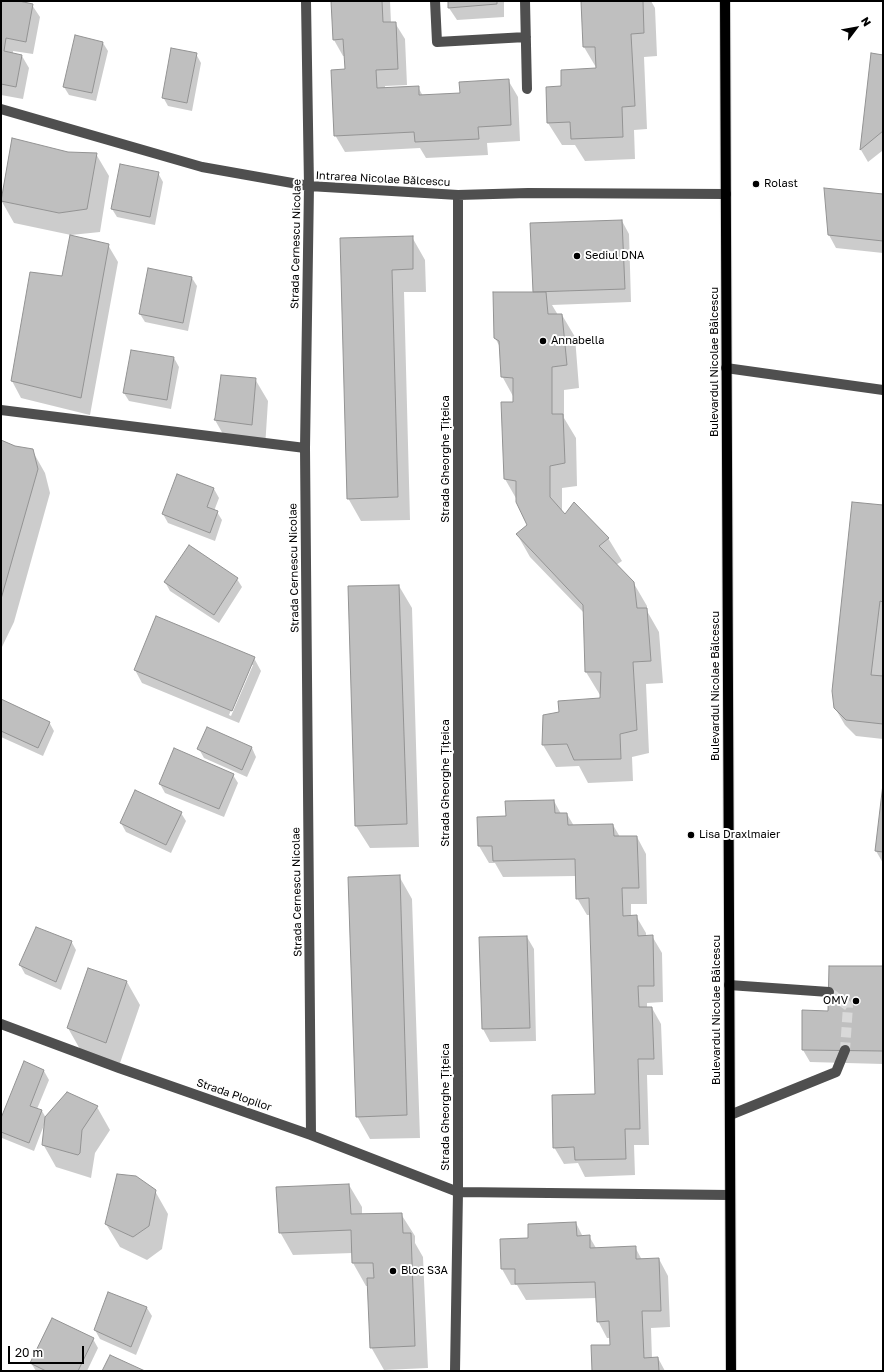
<!DOCTYPE html>
<html>
<head>
<meta charset="utf-8">
<style>
	body { margin:0 }
	#map { position:relative; width:884px; height:1372px; overflow:hidden; background:#fff; font-family:"Golos Text",sans-serif }
	canvas { display:block }
	.frame { position:absolute; inset:0; border:2px solid #000; pointer-events:none }
	.north { position:absolute; left:836px; top:8px; width:40px; height:40px; -webkit-text-stroke:3px #fff; paint-order:stroke; rotate:58deg; font-size:11px; font-weight:700; line-height:16px; text-align:center; color:#000 }
	.north::after { content:''; display:block; margin:auto; width:14px; height:18px; background:#000; clip-path:polygon(50% 0,100% 100%,50% 72%,0 100%) }
	.scale { position:absolute; left:8px; top:1346px; width:76px; height:18px; box-sizing:border-box; border:2px solid #000; border-top:0; padding-left:5px; font-size:12px; line-height:14px; white-space:nowrap; color:#000; -webkit-text-stroke:3px #fff; paint-order:stroke }
</style>
</head>
<body>
<div id="map">
<canvas width="884" height="1372"></canvas>
<div class="frame"></div>
<div class="north">N</div>
<div class="scale">20 m</div>
</div>
<script>
const ctx = document.querySelector('canvas').getContext('2d');
ctx.lineJoin = 'round';
function fill(path, color) {
  ctx.fillStyle = color;
  ctx.fill(path, 'evenodd');
}
function shape(rows) {
  const path = new Path2D();
  for (const r of rows) {
    path.moveTo(r[0], r[1]);
    for (let i = 2; i < r.length; i += 2) path.lineTo(r[i], r[i + 1]);
  }
  return path;
}
function trace(path, color, width, dash) {
  ctx.strokeStyle = color;
  ctx.lineWidth = width;
  ctx.lineCap = dash ? 'butt' : 'round';
  ctx.setLineDash(dash || []);
  ctx.stroke(path);
}
function label(font, color, halo, rows, align = 'center') {
  ctx.font = font + ' "Golos Text",sans-serif';
  ctx.lineWidth = 4;
  ctx.setLineDash([]);
  ctx.textBaseline = 'middle';
  ctx.strokeStyle = halo;
  ctx.fillStyle = color;
  for (const [text, x, y, turn = 0] of rows) {
    ctx.save();
    ctx.translate(x, y);
    ctx.rotate((+turn || 0) * Math.PI / 180);
    ctx.textAlign = isNaN(turn) ? turn : align;
    if (halo) ctx.strokeText(text, 0, 0);
    ctx.fillText(text, 0, 0);
    ctx.restore();
  }
}
fill(shape([
	[1,1,14,1,32,5,40,17,33,54,13,51,13,54,22,56,29,68,23,99,1,95],
	[332,1,390,1,391,23,395,23,405,39,407,85,385,86,385,89,418,87,423,96,461,94,508,80,518,97,520,141,487,143,488,155,426,158,420,148,345,152,335,135,346,70,345,56,343,56,334,40],
	[449,1,504,1,504,17,457,20,449,8],
	[582,1,651,1,655,8,657,56,644,57,647,129,634,130,635,159,585,161,575,145,562,145,548,123,562,87,597,69,584,47],
	[103,43,108,51,96,101,69,95,64,87],
	[196,54,201,63,192,111,168,106,163,97],
	[871,55,883,56,883,153,882,151,868,162,861,150],
	[68,153,96,154,109,176,100,232,71,235,14,223,1,200],
	[158,173,163,182,155,225,117,217,112,209],
	[883,195,883,253,836,248,829,235],
	[622,221,629,234,631,302,552,305,558,315,562,315,575,337,579,388,564,390,564,418,576,438,577,486,562,488,562,512,565,515,574,504,608,538,622,561,616,565,633,582,647,606,647,611,659,632,663,683,646,684,649,753,632,757,633,781,588,783,579,766,556,767,543,745,560,713,601,698,601,695,600,695,586,672,585,614,530,557,517,534,528,525,517,500,505,479,514,398,502,376,500,347,495,338,534,293,531,224],
	[412,237,425,260,426,292,404,292,410,520,361,521,348,498,341,239],
	[108,245,118,262,90,415,21,398,12,381,63,277],
	[192,278,197,286,188,331,145,322,140,314],
	[174,358,179,367,171,409,129,401,124,393],
	[255,379,268,401,265,448,228,443,215,420],
	[1,443,32,450,45,473,50,493,14,622,1,649],
	[178,476,214,489,219,498,214,511,217,512,222,520,215,541,168,523,163,514],
	[883,507,883,669,882,677,883,678,883,739,856,736,845,725,835,708],
	[237,579,242,587,219,623,170,591,165,582],
	[399,586,412,608,419,847,370,848,356,826],
	[254,658,261,671,239,723,142,683,135,670],
	[250,665,253,665,231,716,229,715],
	[1,700,49,722,54,731,43,756,1,737],
	[252,748,256,757,247,777,204,758,199,749],
	[233,775,238,783,224,817,165,793,160,784],
	[883,793,883,863,876,851],
	[554,801,561,814,567,814,574,826,613,825,620,837,637,837,646,854,647,904,631,904,631,916,636,916,646,933,646,936,652,936,662,953,663,1002,647,1003,647,1008,652,1008,661,1024,663,1075,647,1075,649,1145,634,1145,635,1175,585,1177,578,1163,564,1164,554,1147,596,1095,590,915,587,915,577,898,576,876,503,877,495,863,489,863,479,846,478,818,507,817],
	[181,813,186,821,171,853,126,832,121,823],
	[399,876,412,899,420,1138,370,1139,357,1116],
	[527,937,534,949,536,1041,490,1042,483,1029],
	[71,941,76,950,61,990,25,974,20,965],
	[883,967,883,1064,810,1062,803,1050],
	[89,969,127,982,140,1005,119,1066,81,1051,68,1028],
	[24,1063,44,1071,49,1080,37,1109,42,1111,46,1118,97,1107,110,1130,95,1153,91,1178,56,1167,43,1144,44,1125,34,1151,2,1138,1,1136,1,1120],
	[349,1185,362,1207,362,1215,401,1214,415,1236,415,1243,423,1257,428,1368,384,1370,371,1347,368,1286,366,1286,353,1263,353,1253,293,1255,280,1232],
	[155,1191,168,1214,162,1249,147,1260,120,1247,106,1224],
	[576,1223,583,1237,589,1236,596,1248,635,1247,642,1260,659,1259,668,1276,670,1327,651,1328,652,1358,658,1358,665,1371,593,1371,611,1346,610,1338,607,1338,598,1321,597,1298,526,1300,517,1285,511,1285,502,1269,529,1239],
	[147,1308,152,1316,136,1355,100,1339,95,1330],
	[93,1339,98,1348,87,1371,36,1371,31,1363]
]), '#0003');
const building = shape([
	[1,1,19,1,33,4,26,42,6,38,4,51,22,55,16,87,1,84,1,1],
	[331,1,382,1,383,22,396,22,398,69,376,70,377,88,419,86,419,95,460,93,459,82,509,79,511,125,478,127,479,139,415,142,414,132,334,136,331,70,345,69,343,39,333,40,331,1],
	[448,1,497,1,497,4,448,8,448,1],
	[581,1,643,1,644,33,631,34,635,106,622,107,623,137,571,139,570,122,547,123,546,87,561,86,561,70,596,68,595,47,583,47,581,1],
	[75,35,103,42,92,93,63,87,75,35],
	[171,48,197,53,187,103,162,98,171,48],
	[871,53,883,55,883,131,860,150,871,53],
	[12,138,68,152,97,153,87,209,59,213,1,201,12,138],
	[120,164,159,172,150,217,111,209,120,164],
	[824,188,883,194,883,241,828,235,824,188],
	[622,220,625,289,533,292,530,223,622,220],
	[70,235,109,244,81,398,11,381,30,272,62,276,70,235],
	[413,236,413,269,392,270,398,497,347,499,340,238,413,236],
	[148,268,192,277,183,323,139,314,148,268],
	[493,292,546,292,548,314,562,314,567,365,552,367,552,414,563,414,565,463,550,466,550,497,565,514,574,502,609,538,599,546,634,582,637,608,647,608,651,661,633,662,637,730,620,734,621,759,574,760,567,744,542,745,543,715,559,712,558,701,600,698,601,672,585,672,583,605,516,534,527,525,516,502,516,481,504,479,501,402,513,402,513,378,501,377,499,341,494,338,493,292],
	[131,350,174,357,167,400,123,393,131,350],
	[221,375,256,378,252,425,214,420,215,418,221,375],
	[1,440,15,446,33,449,38,469,1,599,1,440],
	[177,474,214,488,207,507,218,511,210,533,162,514,177,474],
	[852,502,883,505,883,602,880,601,871,675,883,676,883,724,846,720,834,708,832,691,852,502],
	[189,545,238,578,214,615,164,582,189,545],
	[399,585,407,824,355,826,348,586,399,585],
	[156,616,255,657,232,711,134,670,156,616],
	[1,699,50,722,38,748,1,731,1,699],
	[207,727,252,747,242,770,197,749,207,727],
	[174,748,234,774,219,809,159,784,174,748],
	[883,784,883,852,875,851,883,784],
	[135,790,182,812,166,845,120,823,135,790],
	[554,800,555,813,567,813,568,825,613,824,614,836,637,836,639,888,622,888,623,916,637,915,638,936,653,935,654,986,638,986,639,1007,652,1007,654,1059,638,1059,640,1129,625,1129,626,1159,575,1160,574,1147,553,1148,552,1095,595,1094,589,898,576,899,575,859,493,861,492,846,478,846,477,817,506,816,505,801,554,800],
	[400,875,407,1115,356,1117,348,877,400,875],
	[36,927,72,941,56,982,19,965,36,927],
	[527,936,530,1028,482,1029,479,937,527,936],
	[829,966,883,966,883,1051,802,1050,802,1010,828,1011,829,966],
	[88,968,127,981,106,1043,67,1028,88,968],
	[24,1061,44,1070,30,1106,42,1110,29,1143,1,1132,1,1118,24,1061],
	[67,1092,98,1106,82,1130,80,1153,78,1155,42,1145,45,1117,67,1092],
	[117,1174,136,1176,156,1190,149,1226,133,1237,105,1224,117,1174],
	[349,1184,351,1214,402,1213,403,1233,411,1233,415,1346,370,1348,367,1278,374,1278,373,1263,352,1263,351,1230,279,1233,276,1187,349,1184],
	[576,1222,577,1236,590,1235,590,1248,636,1246,636,1259,659,1258,661,1311,642,1311,644,1358,658,1357,659,1371,592,1371,591,1345,610,1345,609,1321,597,1322,595,1282,515,1284,515,1269,501,1269,500,1239,528,1238,528,1224,576,1222],
	[108,1292,147,1307,131,1347,94,1330,108,1292],
	[52,1318,94,1338,78,1371,46,1371,30,1363,52,1318],
	[110,1355,145,1371,102,1371,110,1355]
]);
fill(building, '#bfbfbf');
trace(building, '#939393', 1);
trace(shape([
	[829,992,848,1006,845,1050]
]), '#d9d9d9', 10, [10, 5]);
const major = shape([
	[725,1,731,1371]
]);
trace(major, '#dbdbdb', 12);
trace(shape([
	[306,1,309,186,305,448,311,1135],
	[435,1,437,42,526,37],
	[525,1,527,89],
	[1,109,202,167,309,186,458,195,528,193,726,194],
	[726,368,883,390],
	[1,410,305,448],
	[729,985,829,992],
	[1,1024,119,1068,311,1135,458,1192,730,1195],
	[730,1115,836,1072,845,1050],
	[455,1371,458,1192,458,195]
]), '#4f4f4f', 10);
trace(major, '#000', 10);
for (const [x, y, r, color] of [
	[756,184,4,"#000"],
	[577,256,4,"#000"],
	[543,341,4,"#000"],
	[691,835,4,"#000"],
	[856,1001,4,"#000"],
	[393,1271,4,"#000"]
]) {
  const dot = new Path2D();
  dot.arc(x, y, r, 0, 2 * Math.PI);
  ctx.fillStyle = color;
  ctx.fill(dot);
  trace(dot, '#fff', 1.5);
}
label('11px', '#000', '#fff', [
	["Intrarea Nicolae Bălcescu",383,179,3],
	["Strada Cernescu Nicolae",296,244,-89],
	["Bulevardul Nicolae Bălcescu",715,362,-90],
	["Strada Gheorghe Țițeica",446,459,-90],
	["Strada Cernescu Nicolae",294,568,-91],
	["Bulevardul Nicolae Bălcescu",716,686,-90],
	["Strada Gheorghe Țițeica",446,783,-90],
	["Strada Cernescu Nicolae",297,892,-91],
	["Bulevardul Nicolae Bălcescu",717,1010,-90],
	["Strada Plopilor",234,1095,19],
	["Strada Gheorghe Țițeica",446,1107,-90]
]);
label('11px', '#000', '#fff', [
	["Rolast",764,184],
	["Sediul DNA",585,256],
	["Annabella",551,341],
	["Lisa Draxlmaier",699,835],
	["OMV",848,1001,"right"],
	["Bloc S3A",401,1271]
], 'left');
</script>
</body>
</html>
